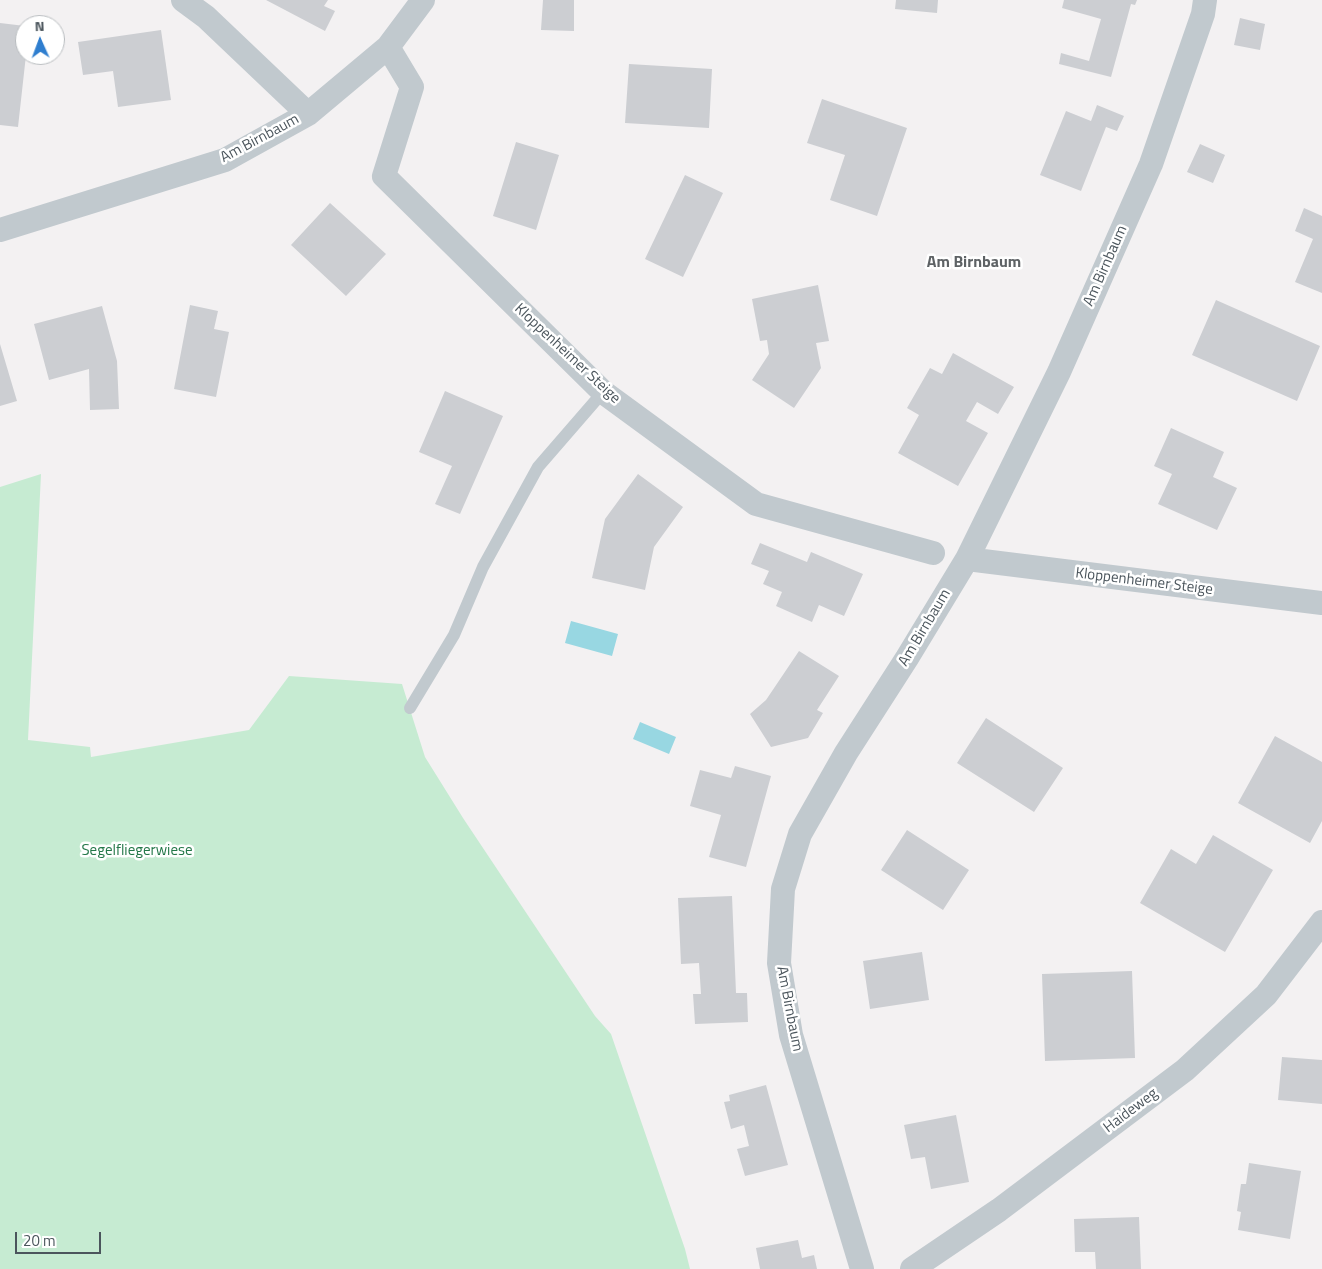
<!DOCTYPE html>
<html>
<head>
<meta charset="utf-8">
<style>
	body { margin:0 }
	#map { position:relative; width:1322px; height:1269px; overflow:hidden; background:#f3f1f2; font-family:"Titillium Web",sans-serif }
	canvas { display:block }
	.north { position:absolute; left:15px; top:15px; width:50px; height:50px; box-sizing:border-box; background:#fff; border:1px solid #b7bbbe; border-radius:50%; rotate:358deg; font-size:14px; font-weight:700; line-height:20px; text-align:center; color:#4b555c }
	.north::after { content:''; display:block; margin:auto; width:18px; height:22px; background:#2f7ecf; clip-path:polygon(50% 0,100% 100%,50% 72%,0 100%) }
	.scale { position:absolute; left:15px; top:1232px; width:86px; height:22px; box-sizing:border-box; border:2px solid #4b555c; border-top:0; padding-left:6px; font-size:15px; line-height:18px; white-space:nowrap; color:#4b555c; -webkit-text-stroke:4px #fff; paint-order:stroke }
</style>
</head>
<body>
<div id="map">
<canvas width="1322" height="1269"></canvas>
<div class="north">N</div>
<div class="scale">20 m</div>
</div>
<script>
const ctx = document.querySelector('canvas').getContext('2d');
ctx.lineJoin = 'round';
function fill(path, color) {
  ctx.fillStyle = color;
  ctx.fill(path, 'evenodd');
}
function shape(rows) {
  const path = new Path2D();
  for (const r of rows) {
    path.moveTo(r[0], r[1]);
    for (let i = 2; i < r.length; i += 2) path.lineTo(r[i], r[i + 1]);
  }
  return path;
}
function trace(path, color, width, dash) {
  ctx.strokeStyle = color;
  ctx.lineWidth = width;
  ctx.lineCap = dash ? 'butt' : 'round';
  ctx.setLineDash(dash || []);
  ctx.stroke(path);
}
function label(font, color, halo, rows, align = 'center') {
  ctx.font = font + ' "Titillium Web",sans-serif';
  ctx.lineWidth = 5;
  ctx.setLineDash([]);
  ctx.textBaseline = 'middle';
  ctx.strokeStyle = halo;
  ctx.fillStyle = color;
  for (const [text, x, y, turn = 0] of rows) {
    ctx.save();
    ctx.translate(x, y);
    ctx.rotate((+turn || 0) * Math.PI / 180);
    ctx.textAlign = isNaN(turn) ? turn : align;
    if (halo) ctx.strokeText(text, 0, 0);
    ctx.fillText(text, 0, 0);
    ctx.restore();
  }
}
fill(shape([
	[41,474,28,740,90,747,91,757,249,730,289,676,402,684,425,757,463,818,595,1016,611,1034,685,1249,690,1269,0,1269,0,487]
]), '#c6ebd2');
fill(shape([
	[571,621,618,634,612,656,565,643],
	[640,722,676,737,669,754,633,739]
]), '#98d7e2');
fill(shape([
	[266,0,328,0,324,6,335,11,325,31],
	[543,0,574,0,574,31,541,30],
	[896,0,938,0,937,13,895,9],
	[1064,0,1137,0,1135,5,1131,4,1111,77,1059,64,1061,53,1089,61,1101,19,1062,8],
	[1240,18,1265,24,1260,50,1234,45],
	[0,23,25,26,26,55,18,127,0,125],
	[161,30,171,100,118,107,113,71,83,75,78,42],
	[629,64,712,69,709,128,625,123],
	[822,99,907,128,877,216,830,200,845,155,807,143],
	[1097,105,1124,116,1117,131,1106,127,1081,191,1040,175,1066,111,1091,121],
	[516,142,559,155,536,230,493,216],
	[1200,144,1225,155,1213,183,1187,172],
	[685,175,723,193,683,277,645,259],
	[330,203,386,254,346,296,291,245],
	[1304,208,1322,216,1322,293,1295,282,1313,239,1295,231],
	[818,285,829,341,816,343,821,368,794,408,752,380,769,354,767,340,760,341,752,299],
	[1216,300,1320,346,1297,401,1192,355],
	[190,305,218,311,214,329,229,332,216,397,174,389],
	[102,306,117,361,119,409,90,410,89,369,49,380,34,324],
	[0,344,17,401,0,406],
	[953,353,1014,387,998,414,977,402,966,421,988,433,958,486,898,453,919,415,907,408,930,368,942,374],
	[445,391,503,416,460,514,435,504,452,466,419,452],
	[1171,428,1224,452,1213,477,1237,488,1217,530,1158,504,1172,474,1154,466],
	[638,474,683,507,654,547,645,590,592,578,605,519],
	[760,543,807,562,811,552,863,574,844,616,819,605,812,622,776,606,782,592,763,584,769,571,751,564],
	[799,651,839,676,817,710,823,713,808,738,771,747,750,714,766,700],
	[986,718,1063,768,1034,812,957,763],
	[1275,736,1322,762,1322,821,1310,843,1238,803],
	[735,766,771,776,746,867,709,857,721,815,690,806,700,770,731,778],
	[907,830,969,870,943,910,881,870],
	[1213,835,1273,870,1225,952,1140,903,1171,849,1196,864],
	[732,896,736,993,747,993,748,1022,695,1024,693,994,701,994,699,963,681,964,678,898],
	[922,952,929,1000,870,1009,863,961],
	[1132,971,1135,1058,1045,1061,1042,974],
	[1282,1057,1322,1060,1322,1104,1278,1100],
	[766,1085,788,1165,745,1176,737,1149,749,1146,744,1125,731,1129,724,1102,730,1101,729,1095],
	[956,1115,969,1182,931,1189,925,1157,911,1159,904,1125],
	[1249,1163,1301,1171,1290,1239,1238,1230,1241,1212,1237,1211,1241,1184,1246,1184],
	[1139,1217,1141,1269,1096,1269,1095,1252,1075,1252,1074,1219],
	[798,1240,802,1258,814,1255,817,1269,760,1269,756,1248]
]), '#ccced2');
trace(shape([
	[410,708,454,635,483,567,538,467,603,392]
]), '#c1c9ce', 12);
trace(shape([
	[183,0,206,17,308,114],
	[388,47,412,87,384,176,603,392,756,504,933,553],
	[0,230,225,160,308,114,388,47,423,0],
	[967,559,1322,603],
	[862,1269,791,1035,779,963,783,889,800,834,846,753,907,658,967,559,1059,372,1151,164,1203,14,1205,0],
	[912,1269,999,1210,1185,1070,1266,995,1322,922]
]), '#c1c9ce', 24);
label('15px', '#4b555c', '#fff', [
	["Am Birnbaum",260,139,-28],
	["Am Birnbaum",1106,266,-66],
	["Kloppenheimer Steige",567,354,43],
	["Kloppenheimer Steige",1144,582,7],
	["Am Birnbaum",925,628,-59],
	["Am Birnbaum",789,1009,79],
	["Haideweg",1131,1111,-37]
]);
label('15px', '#237748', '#fff', [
	["Segelfliegerwiese",137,851]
]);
label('bold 16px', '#5e6265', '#fff', [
	["Am Birnbaum",974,263]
]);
</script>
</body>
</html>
